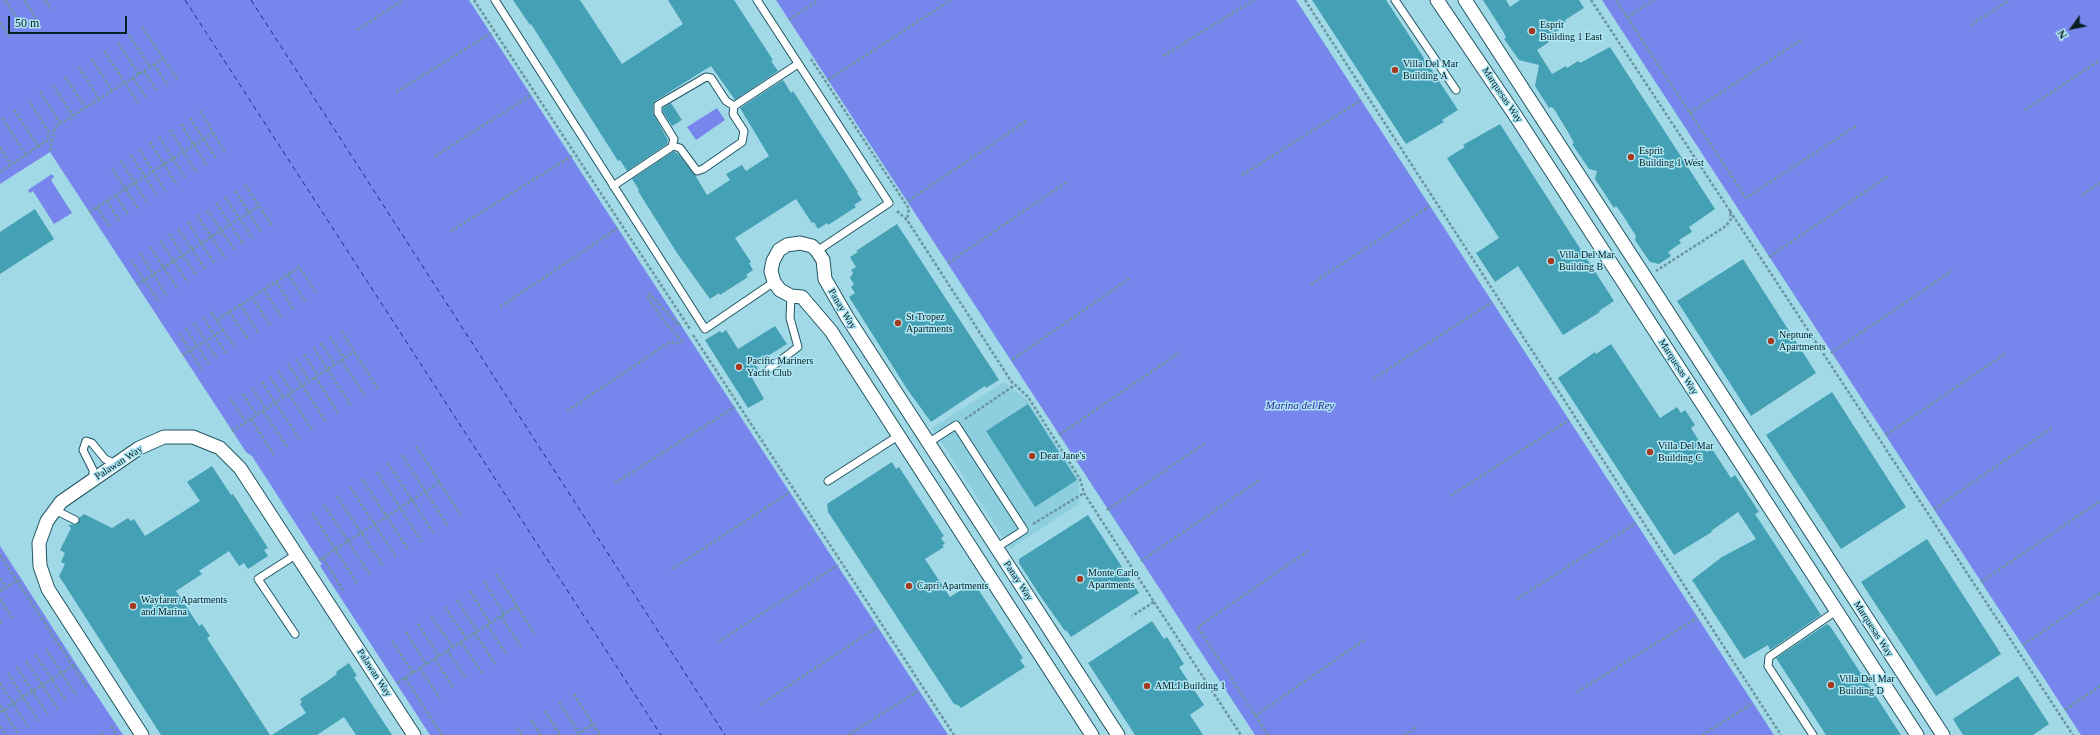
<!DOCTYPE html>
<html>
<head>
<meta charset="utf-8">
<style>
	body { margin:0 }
	#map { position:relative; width:2100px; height:735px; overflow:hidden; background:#a2d9e7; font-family:"Times New Roman",serif }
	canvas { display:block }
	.north { position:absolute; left:2052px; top:8px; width:40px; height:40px; -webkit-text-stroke:3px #aee6f4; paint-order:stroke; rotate:237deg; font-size:11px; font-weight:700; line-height:16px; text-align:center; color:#081f24 }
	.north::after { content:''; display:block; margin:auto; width:14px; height:18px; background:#081f24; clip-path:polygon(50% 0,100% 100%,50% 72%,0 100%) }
	.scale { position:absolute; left:8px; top:16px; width:119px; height:18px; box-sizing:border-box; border:2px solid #081f24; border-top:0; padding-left:5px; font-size:12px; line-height:14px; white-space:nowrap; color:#081f24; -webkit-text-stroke:3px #aee6f4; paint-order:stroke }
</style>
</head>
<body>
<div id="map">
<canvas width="2100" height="735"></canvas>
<div class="north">N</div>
<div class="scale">50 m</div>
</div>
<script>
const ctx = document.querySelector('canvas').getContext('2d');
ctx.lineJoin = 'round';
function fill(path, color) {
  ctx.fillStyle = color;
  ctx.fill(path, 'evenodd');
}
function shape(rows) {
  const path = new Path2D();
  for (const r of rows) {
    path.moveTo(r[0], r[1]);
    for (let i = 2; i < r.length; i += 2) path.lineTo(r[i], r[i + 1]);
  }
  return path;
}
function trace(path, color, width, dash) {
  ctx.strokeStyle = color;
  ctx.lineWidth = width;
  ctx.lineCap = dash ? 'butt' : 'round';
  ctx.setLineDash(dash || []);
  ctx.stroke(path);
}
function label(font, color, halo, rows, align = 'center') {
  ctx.font = font + ' "Times New Roman",serif';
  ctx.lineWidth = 3;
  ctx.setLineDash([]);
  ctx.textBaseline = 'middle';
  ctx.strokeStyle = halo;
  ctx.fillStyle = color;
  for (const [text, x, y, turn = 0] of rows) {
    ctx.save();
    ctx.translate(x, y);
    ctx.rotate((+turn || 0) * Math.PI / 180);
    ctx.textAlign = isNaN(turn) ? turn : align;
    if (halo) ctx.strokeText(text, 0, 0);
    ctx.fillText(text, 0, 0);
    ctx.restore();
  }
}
fill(shape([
	[1004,382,1027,400,1079,480,1079,504,1010,549,932,428]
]), '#8ecfdf');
fill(shape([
	[0,0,469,0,948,735,430,735,320,566,322,564,319,560,252,456,246,452,50,152,0,184],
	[776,0,1296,0,1774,735,1255,735],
	[1602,0,2100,0,2100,735,2081,735],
	[717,108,725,120,696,140,687,127],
	[52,174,54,177,51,180,72,213,54,224,33,191,30,193,28,190],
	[0,546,76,664,123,735,0,735]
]), '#7686ec');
trace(shape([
	[185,0,661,735],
	[251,0,725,735]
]), '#292298', 1, [5, 4]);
fill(shape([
	[513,0,580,0,622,64,683,24,668,0,734,0,773,60,771,61,778,71,735,100,711,66,655,101,653,105,653,113,668,140,667,144,627,171,620,160,618,161,531,24,530,25],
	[1312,0,1386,0,1458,110,1442,120,1444,122,1406,144],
	[1483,0,1506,0,1510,7,1520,0,1579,0,1584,8,1565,20,1566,22,1558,28,1559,30,1547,38,1549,42,1537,50,1552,74,1566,66,1567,68,1578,61,1580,63,1610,47,1715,209,1689,227,1692,232,1679,240,1681,243,1668,252,1671,256,1659,264,1650,262,1635,240,1636,236,1622,214,1616,206,1614,208,1595,179,1597,171,1589,169,1572,144,1574,143,1568,132,1554,109,1551,107,1549,108,1535,86,1539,65,1519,60,1504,39,1506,38,1504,33],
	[783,80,791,93,793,91,858,192,857,193,862,200,854,205,856,207,828,225,827,223,818,229,814,222,812,223,796,199,735,238,751,262,749,263,753,270,746,275,748,277,720,295,719,293,710,299,677,253,638,191,639,190,632,179,674,151,679,155,695,175,707,195,730,180,726,174,742,165,746,171,769,156,740,108],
	[671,103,682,120,672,126,663,112,663,108],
	[1500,124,1614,301,1599,311,1600,312,1563,335,1518,266,1495,282,1476,253,1499,238,1447,158,1465,147,1463,145],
	[35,209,54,239,0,274,0,232],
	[897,224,999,380,986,388,985,386,931,422,907,389,849,297,855,293,851,287,854,284,850,278,853,273,851,270,856,267,850,257,858,252,856,251],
	[1743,259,1816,373,1751,416,1677,301],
	[775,326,787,344,755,364,758,369,750,374,764,399,748,408,705,340,720,331,722,333,726,330,738,349],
	[1611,344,1660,418,1677,407,1681,413,1685,410,1695,425,1691,428,1706,452,1712,449,1731,478,1735,475,1759,512,1755,514,1821,615,1770,650,1768,645,1744,659,1692,580,1722,557,1756,539,1738,512,1711,531,1712,532,1674,555,1558,378,1595,352,1596,354],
	[1832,392,1906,507,1841,549,1766,435],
	[1028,404,1077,480,1035,507,986,431],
	[892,462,896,469,899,467,944,536,941,538,945,544,942,545,944,547,925,559,950,597,969,585,970,586,972,585,976,591,978,589,1023,658,1020,660,1025,667,961,708,958,705,954,704,828,512,827,504],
	[212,466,231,495,233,494,268,548,264,550,268,556,248,569,244,563,239,566,229,551,199,571,202,574,176,591,199,626,202,624,210,636,207,638,270,735,161,735,59,576,65,564,61,562,65,553,60,550,71,528,68,525,77,524,79,518,84,514,112,528,128,518,131,521,134,519,145,536,200,501,187,482],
	[1088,515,1139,593,1071,637,1066,630,1065,631,1039,594,1019,563,1019,559],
	[1927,539,2001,654,1936,696,1861,582],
	[1152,621,1164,639,1167,637,1184,664,1179,667,1204,705,1190,715,1203,735,1135,735,1088,663],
	[1827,624,1830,626,1901,735,1826,735,1776,658],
	[349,663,357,676,354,677,392,735,356,735,344,717,317,735,272,735,306,713,300,704,302,702,300,699,326,682,337,674,336,672],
	[2018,676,2049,724,2033,735,1963,735,1953,719]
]), '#44a0b4');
const lane = shape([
	[495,0,705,329,774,282],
	[757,0,889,203,817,251],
	[1395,0,1456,90],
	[672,146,674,139,658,113,658,105,706,77,711,78,726,101,734,106],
	[613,186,673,146,680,148,697,171,703,169,742,142,744,131,733,114,734,106,798,64],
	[769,369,798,347,790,318,791,296],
	[928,443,956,425,1024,530,996,548],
	[93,480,93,470,83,450,86,441,92,443,105,459,116,464],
	[828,481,898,436],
	[55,510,75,520],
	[295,634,258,579,297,554],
	[1813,735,1768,666,1769,657,1836,611]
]);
const street = shape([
	[1437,0,1515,115,1917,735],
	[1465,0,1943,735],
	[142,735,48,589,40,566,39,543,47,521,61,502,139,448,164,437,193,437,220,448,240,468,414,735],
	[1092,735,831,331,802,297,791,296,780,290,774,282,771,271,773,261,779,250,787,245,800,243,812,246,817,251,823,260,825,279,847,317,1118,735]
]);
trace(lane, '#205662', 9);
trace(street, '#205662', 15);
trace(shape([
	[5,0,23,27],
	[24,0,36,18],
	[45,0,51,9],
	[474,0,690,329],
	[1305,0,1781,735],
	[1591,0,1730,211,1731,219,1726,226,1656,271],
	[1616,0,1627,17,1654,0],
	[1627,17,1690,113,1801,40],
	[789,20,818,0],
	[0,22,9,36],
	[1971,25,2009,0],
	[142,27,178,80],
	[357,30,404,0],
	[129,35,150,67],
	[118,43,139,74],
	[104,51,139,104],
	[1163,56,1254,0],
	[92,59,112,91],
	[811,59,909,209,907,220],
	[154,64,168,86],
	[79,67,99,99],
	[144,71,158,92],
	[65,77,86,108],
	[133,78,147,99],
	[828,80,951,0],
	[53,85,73,116],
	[40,92,61,124],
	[396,92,491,33],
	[14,110,39,147],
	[2025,110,2100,60],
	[200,111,226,154],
	[1690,113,1746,198,1856,126],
	[2,118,26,155],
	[190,118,217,160],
	[181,124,207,166],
	[170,130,197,173],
	[159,137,186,179],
	[150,142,177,185],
	[0,147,11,165],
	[139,149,166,192],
	[50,151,55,127,164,58],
	[131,155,158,197],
	[435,156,531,95],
	[121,161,148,204],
	[112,168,139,210],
	[0,172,47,141,49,132,29,101],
	[1242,175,1361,100],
	[245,185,273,227],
	[235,191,262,233],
	[116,195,129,216],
	[2082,195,2100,183],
	[225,197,253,239],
	[107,201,120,222],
	[908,201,1028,120],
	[216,203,244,245],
	[97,207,111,228],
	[207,210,235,251],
	[897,211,907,220,1011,381,1028,397,1080,479,1084,493,1154,602,1132,616],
	[1730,211,2073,735],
	[89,212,213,133],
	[197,215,225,258],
	[188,222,215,264],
	[178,229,206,270],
	[451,231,572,156],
	[169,234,197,276],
	[160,240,188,283],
	[150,247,178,289],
	[140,253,167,296],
	[1769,257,1888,176],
	[131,260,159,302],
	[948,263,1068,181],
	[288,274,305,302],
	[276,281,294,310],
	[1311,284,1430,206],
	[137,285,259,206],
	[264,289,281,317],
	[252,297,270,325],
	[240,304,258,332],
	[500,307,618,228],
	[229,311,248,339],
	[211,312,235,347],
	[203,317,226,353],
	[217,320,299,267,317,294],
	[194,323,217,358],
	[186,328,209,364],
	[341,331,378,389],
	[179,333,201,369],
	[693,335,954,735],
	[330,337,344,358],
	[321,343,335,364],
	[314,348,351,406],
	[1831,353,1952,271],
	[304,354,318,375],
	[183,355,223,330],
	[296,359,309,381],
	[341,360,366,397],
	[1012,360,1130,278],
	[288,364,326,422],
	[278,371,292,392],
	[270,377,284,398],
	[315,377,339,414],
	[1373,379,1492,302],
	[262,382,300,440],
	[252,388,266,409],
	[243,394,257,415],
	[289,394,313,431],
	[231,399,246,422],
	[263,411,288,448],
	[567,411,670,342,678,343,682,341,663,320,647,296,650,294,678,325,680,323],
	[251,419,274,455],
	[965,419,1015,385],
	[232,431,354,352],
	[1059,435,1180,352],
	[1886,435,2006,353],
	[416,446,462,517],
	[402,455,447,525],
	[388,463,434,534],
	[377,472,422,542],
	[362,479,408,549],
	[615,483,735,407],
	[350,487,396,557],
	[337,496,383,566],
	[1450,496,1569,420],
	[324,505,370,575],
	[1934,509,2052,428],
	[1107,510,1204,444],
	[312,513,357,583],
	[1033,524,1084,493],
	[0,555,88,689],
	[323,558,344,592],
	[319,560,440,482],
	[1141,561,1261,479],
	[672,569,790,492],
	[496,574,535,634],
	[0,578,6,587],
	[484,581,504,614],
	[1981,582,2100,501],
	[0,591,16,581,22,580],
	[470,591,490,623],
	[0,599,12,618],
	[1517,599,1636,523],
	[457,600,477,631],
	[1154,602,1241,735],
	[445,607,466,638],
	[431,616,453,647],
	[501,616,521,647],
	[0,621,2,624],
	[418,624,439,656],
	[487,625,507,655],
	[406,632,426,664],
	[475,633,495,664],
	[392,641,413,673],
	[719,641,838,565],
	[461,642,482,673],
	[2023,645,2100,593],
	[46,649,77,696],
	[447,650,466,679],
	[36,655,67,702],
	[435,659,453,687],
	[26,661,58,709],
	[17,667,48,715],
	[420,668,440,699],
	[8,673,38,721],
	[405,678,442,735],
	[0,683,28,727],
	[397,683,517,606],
	[1577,692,1697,618],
	[574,694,600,735],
	[559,702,579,733],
	[0,705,18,734],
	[760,705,877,627],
	[2065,710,2100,686],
	[545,711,560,735],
	[0,712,76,664],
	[1255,716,1364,640],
	[531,720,541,735],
	[0,726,6,735],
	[111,726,117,735],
	[517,728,522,735],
	[101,732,103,735],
	[577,735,593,724],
	[848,735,918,691],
	[1268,735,1198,627,1308,551],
	[1405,735,1418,726],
	[1702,735,1753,703]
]), '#6a95a0', 2.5, [3, 2]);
trace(lane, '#fff', 7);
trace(street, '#fff', 13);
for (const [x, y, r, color] of [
	[1532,31,4,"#a43b22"],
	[1395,70,4,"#a43b22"],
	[1631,157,4,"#a43b22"],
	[1551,261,4,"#a43b22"],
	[898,323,4,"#a43b22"],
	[1771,341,4,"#a43b22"],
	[739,367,4,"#a43b22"],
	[1650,452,4,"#a43b22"],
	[1032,456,4,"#a43b22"],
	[1080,579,4,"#a43b22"],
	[909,586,4,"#a43b22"],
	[133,606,4,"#a43b22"],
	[1831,685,4,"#a43b22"],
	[1147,686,4,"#a43b22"]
]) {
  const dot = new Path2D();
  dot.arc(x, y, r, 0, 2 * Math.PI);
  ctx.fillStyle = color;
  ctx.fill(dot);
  trace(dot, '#aee6f4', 1.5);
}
label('10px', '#081f24', '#aee6f4', [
	["Esprit",1540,25],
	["Building 1 East",1540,37],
	["Villa Del Mar",1403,64],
	["Building A",1403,76],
	["Esprit",1639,151],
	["Building 1 West",1639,163],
	["Villa Del Mar",1559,255],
	["Building B",1559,267],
	["St Tropez",906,317],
	["Apartments",906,329],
	["Neptune",1779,335],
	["Apartments",1779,347],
	["Pacific Mariners",747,361],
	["Yacht Club",747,373],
	["Villa Del Mar",1658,446],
	["Building C",1658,458],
	["Dear Jane's",1040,456],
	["Monte Carlo",1088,573],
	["Apartments",1088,585],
	["Capri Apartments",917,586],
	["Wayfarer Apartments",141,600],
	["and Marina",141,612],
	["Villa Del Mar",1839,679],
	["Building D",1839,691],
	["AMLI Building 1",1155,686]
], 'left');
label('10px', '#081f24', '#aee6f4', [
	["Marquesas Way",1502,95,56],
	["Panay Way",842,309,59],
	["Marquesas Way",1678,367,57],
	["Palawan Way",119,463,-33],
	["Panay Way",1018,581,57],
	["Marquesas Way",1873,629,57],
	["Palawan Way",374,673,57]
]);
label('italic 11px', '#292298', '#aee6f4', [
	["Marina del Rey",1300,406]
]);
</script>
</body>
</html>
